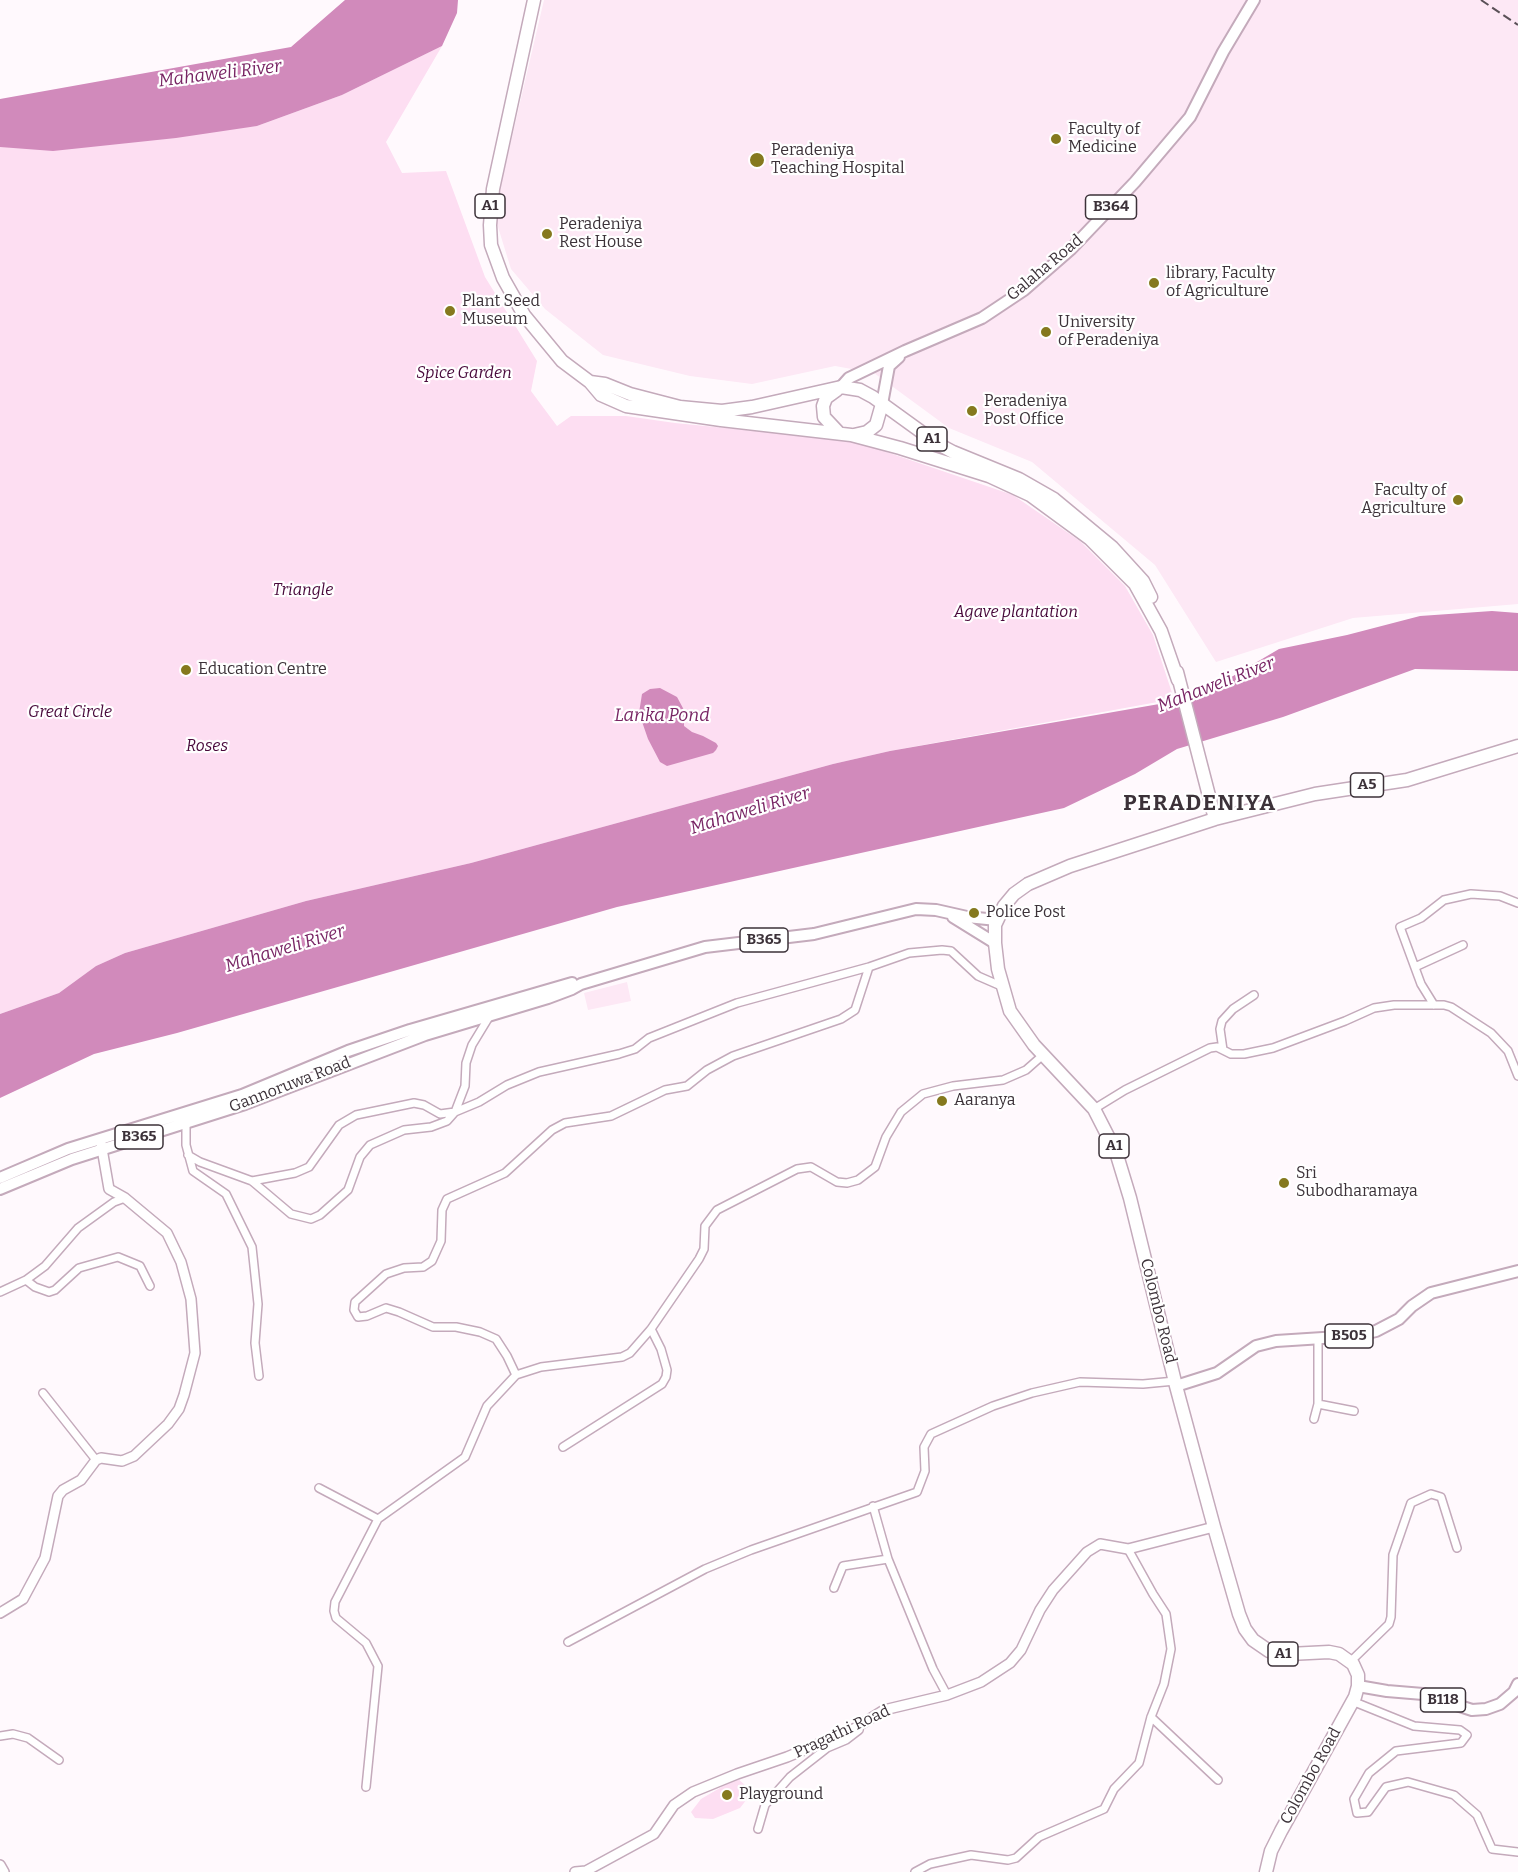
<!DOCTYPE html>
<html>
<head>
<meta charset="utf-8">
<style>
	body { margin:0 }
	canvas { display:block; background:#fff9fd }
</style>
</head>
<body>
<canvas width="1518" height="1872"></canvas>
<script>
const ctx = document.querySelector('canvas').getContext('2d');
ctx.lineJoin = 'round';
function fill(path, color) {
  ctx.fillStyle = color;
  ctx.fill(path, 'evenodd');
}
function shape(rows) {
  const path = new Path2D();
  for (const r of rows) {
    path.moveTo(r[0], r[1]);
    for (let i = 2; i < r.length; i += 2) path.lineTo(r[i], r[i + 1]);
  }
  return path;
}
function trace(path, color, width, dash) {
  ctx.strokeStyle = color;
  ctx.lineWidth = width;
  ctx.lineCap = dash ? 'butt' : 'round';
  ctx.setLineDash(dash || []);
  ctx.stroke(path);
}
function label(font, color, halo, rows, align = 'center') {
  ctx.font = font + ' Bitter,serif';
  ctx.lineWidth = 4.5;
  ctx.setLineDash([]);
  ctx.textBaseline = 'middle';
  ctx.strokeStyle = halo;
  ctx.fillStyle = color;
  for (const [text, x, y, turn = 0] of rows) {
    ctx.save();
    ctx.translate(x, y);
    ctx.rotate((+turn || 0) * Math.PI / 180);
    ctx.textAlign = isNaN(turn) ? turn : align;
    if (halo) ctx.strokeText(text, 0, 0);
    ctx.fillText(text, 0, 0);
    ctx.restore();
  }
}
fill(shape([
	[544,0,1518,0,1518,604,1353,618,1216,662,1155,565,1032,462,949,428,874,373,835,366,752,384,690,376,603,355,545,309,511,269,494,214],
	[627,982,631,1001,588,1010,584,993]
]), '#fde8f5');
fill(shape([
	[442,46,386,142,402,173,446,171,485,277,537,361,531,391,557,426,571,416,626,416,675,423,846,440,866,445,1013,495,1080,541,1125,586,1153,635,1174,699,890,751,833,764,471,863,306,901,125,953,96,966,59,993,0,1014,0,147,257,126,342,95],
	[737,1778,746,1786,747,1799,740,1808,713,1819,695,1818,691,1812,701,1799]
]), '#fddef2');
fill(shape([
	[345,0,458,0,457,13,442,46,342,95,257,126,176,138,53,151,0,147,0,99,291,47],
	[1492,611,1518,613,1518,671,1415,669,1283,717,1177,749,1135,774,1064,808,617,907,177,1033,94,1054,0,1098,0,1014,59,993,96,966,125,953,306,901,471,863,833,764,890,751,1165,703,1211,689,1279,649,1347,635,1420,616],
	[660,688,677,697,684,710,684,726,692,732,703,736,716,743,718,746,716,750,713,753,667,766,660,762,648,739,639,713,642,694,650,689]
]), '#d18abb');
const street = shape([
	[1415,967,1463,945],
	[1434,1005,1421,984,1400,927,1421,918,1444,900,1471,894,1500,896,1518,903],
	[1223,1050,1220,1029,1222,1021,1233,1009,1254,995],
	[1094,1109,1125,1090,1210,1048,1217,1047,1231,1054,1244,1054,1273,1048,1345,1021,1374,1008,1394,1005,1444,1005,1451,1007,1491,1033,1508,1051,1518,1076],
	[186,1122,186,1145,193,1171,226,1194,252,1247,258,1304,255,1343,259,1376],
	[188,1155,200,1162,252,1181,291,1214,311,1219,320,1215,348,1190,360,1157,370,1145,404,1130,431,1127,447,1121,455,1112,465,1086,466,1063,472,1045,489,1017],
	[252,1181,295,1173,309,1167,339,1125,356,1115,414,1103,424,1105,440,1114,455,1112,479,1102,507,1085,539,1072,619,1054,635,1049,649,1038,737,1003,869,967,909,953,942,950,951,951,978,976,1001,986],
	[26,1280,35,1287,49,1292,55,1290,79,1268,118,1257,140,1266,150,1286],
	[0,1292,26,1280,45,1266,78,1228,114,1202,125,1198],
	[1318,1338,1318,1404,1354,1411],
	[516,1375,507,1356,496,1339,480,1332,456,1327,433,1327,399,1312,386,1308,367,1316,358,1317,354,1310,355,1302,386,1274,404,1268,423,1267,432,1261,441,1241,442,1210,447,1199,505,1173,552,1130,565,1123,611,1116,665,1090,687,1086,707,1070,733,1056,841,1019,855,1010,869,967],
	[43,1393,96,1460],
	[1314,1419,1318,1404],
	[563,1447,662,1384,666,1377,667,1370,661,1349,651,1329],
	[319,1488,378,1519],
	[873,1506,888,1559],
	[834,1588,843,1566,888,1559,933,1669,947,1695],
	[568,1642,705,1569,751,1550,917,1492,925,1471,924,1447,931,1434,993,1406,1032,1393,1080,1382,1143,1384,1175,1381],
	[1350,1662,1389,1624,1391,1617,1393,1555,1411,1503,1431,1494,1441,1497,1457,1548],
	[1352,1701,1414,1726,1460,1730,1467,1735,1461,1743,1396,1751,1369,1773,1354,1799,1357,1813,1368,1812,1386,1787,1408,1782,1454,1795,1477,1815,1492,1849,1518,1852],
	[1151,1717,1218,1780],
	[0,1736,13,1734,28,1738,59,1760],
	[366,1787,378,1666,366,1643,336,1618,334,1611,335,1602,378,1519,465,1457,487,1406,516,1375,541,1367,622,1357,630,1353,651,1329,699,1259,704,1249,705,1226,717,1210,797,1169,811,1167,837,1182,847,1183,858,1180,875,1167,886,1137,901,1112,923,1094,953,1086,1003,1080,1026,1070,1043,1055],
	[758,1829,765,1805,790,1777,827,1748,846,1740,859,1730],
	[915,1872,930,1864,971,1855,1008,1860,1016,1858,1039,1837,1104,1809,1114,1789,1139,1763,1151,1717,1164,1684,1171,1649,1166,1614,1153,1594,1128,1549]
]);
const secondary = shape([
	[0,1613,23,1599,45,1558,58,1496,63,1490,81,1480,96,1460,101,1458,122,1461,134,1456,168,1424,179,1409,184,1395,195,1353,191,1299,181,1262,167,1233,125,1198,109,1189,101,1143],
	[0,1865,4,1872],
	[575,1872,586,1871,654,1834,674,1805,693,1792,737,1774,787,1757,852,1730,884,1710,947,1695,981,1682,1010,1663,1021,1650,1040,1610,1053,1590,1087,1552,1100,1544,1128,1549,1214,1527]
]);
const primary = shape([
	[841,387,849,378,905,351,982,318,1024,290,1071,249,1135,182,1190,117,1223,52,1254,0],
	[882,404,889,366,899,357],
	[953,917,995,943],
	[0,1178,68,1149,242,1095,348,1051,410,1030,572,983],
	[0,1189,72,1159,245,1104,425,1035,548,998,572,989,581,984,705,947,814,934,916,909,936,910,967,917,997,920],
	[1176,1386,1217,1373,1256,1346,1276,1341,1354,1336,1376,1331,1399,1319,1412,1306,1431,1293,1518,1271],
	[1358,1686,1387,1691,1423,1694,1472,1710,1486,1709,1500,1704,1514,1692,1518,1684]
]);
const highway = shape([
	[534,0,493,189,490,225,491,245,503,278,524,315,562,361,590,382,601,395,626,406,721,420,851,435,900,448,989,476,1030,495,1090,539,1135,584,1161,631,1178,680],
	[590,382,605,384,630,394,680,407,722,411,752,407,841,387,860,390,873,397,938,444,953,452,1019,479,1054,499,1112,547,1143,581,1151,597],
	[837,390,826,398,823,406,824,417,839,433],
	[854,435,867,432,876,425,882,404],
	[1177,672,1215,819],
	[1266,1872,1271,1851,1281,1831,1355,1697,1358,1686,1358,1675,1353,1664,1339,1654,1329,1652,1289,1654,1269,1651,1253,1640,1245,1629,1239,1614,1214,1527,1176,1386,1130,1198,1116,1152,1094,1109,1034,1045,1010,1011,998,969,995,943,995,925,1004,906,1014,894,1028,884,1070,866,1215,819,1315,794,1407,780,1518,746]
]);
trace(street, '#c4aabb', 10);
trace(secondary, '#c4aabb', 12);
trace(primary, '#c4aabb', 14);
trace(highway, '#c4aabb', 15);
trace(street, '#fff', 7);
trace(secondary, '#fff', 9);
trace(primary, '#fff', 10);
trace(highway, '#fff', 12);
trace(shape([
	[1481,0,1518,25]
]), '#5a5057', 2, [9, 4.5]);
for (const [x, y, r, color] of [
	[1056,139,6,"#85791e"],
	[757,160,8,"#85791e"],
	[547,234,6,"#85791e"],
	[1154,283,6,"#85791e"],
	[450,311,6,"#85791e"],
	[1046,332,6,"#85791e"],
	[972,411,6,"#85791e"],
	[1458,500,6,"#85791e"],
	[186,670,6,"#85791e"],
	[974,913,6,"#85791e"],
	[942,1101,6,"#85791e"],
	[1284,1183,6,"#85791e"],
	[727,1795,6,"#85791e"]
]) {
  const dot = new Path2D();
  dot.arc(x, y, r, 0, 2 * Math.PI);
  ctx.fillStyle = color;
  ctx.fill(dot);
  trace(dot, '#fff', 2);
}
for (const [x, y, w] of [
	[490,206,30],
	[1111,207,51],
	[932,439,30],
	[1367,785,33],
	[764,940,48],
	[139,1137,48],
	[1114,1146,30],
	[1349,1336,48],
	[1283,1654,30],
	[1443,1700,45]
]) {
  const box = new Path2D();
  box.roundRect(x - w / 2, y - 12, w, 24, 4.5);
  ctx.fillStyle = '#fff';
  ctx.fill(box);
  trace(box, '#3c3239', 1.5);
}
label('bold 15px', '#3c3239', null, [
	["A1",490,206],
	["B364",1111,207],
	["A1",932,439],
	["A5",1367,785],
	["B365",764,940],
	["B365",139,1137],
	["A1",1114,1146],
	["B505",1349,1336],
	["A1",1283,1654],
	["B118",1443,1700]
]);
label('16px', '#3c3239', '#fff', [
	["Faculty of",1068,130],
	["Medicine",1068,148],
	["Peradeniya",771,151],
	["Teaching Hospital",771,169],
	["Peradeniya",559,225],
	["Rest House",559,243],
	["library, Faculty",1166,274],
	["of Agriculture",1166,292],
	["Plant Seed",462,302],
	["Museum",462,320],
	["University",1058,323],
	["of Peradeniya",1058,341],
	["Peradeniya",984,402],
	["Post Office",984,420],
	["Faculty of",1446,491,"right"],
	["Agriculture",1446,509,"right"],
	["Education Centre",198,670],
	["Police Post",986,913],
	["Aaranya",954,1101],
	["Sri",1296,1174],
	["Subodharamaya",1296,1192],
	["Playground",739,1795]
], 'left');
label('16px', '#3c3239', '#fff', [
	["Galaha Road",1045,268,-40],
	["Gannoruwa Road",290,1085,-21],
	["Colombo Road",1158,1311,76],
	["Pragathi Road",842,1732,-25],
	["Colombo Road",1311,1776,-61]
]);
label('italic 16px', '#48093b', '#fff', [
	["Spice Garden",464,374],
	["Triangle",303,591],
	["Agave plantation",1016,613],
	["Great Circle",70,713],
	["Roses",207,747]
]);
label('italic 18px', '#782564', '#fff', [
	["Mahaweli River",220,74,-7],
	["Mahaweli River",1216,685,-21],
	["Lanka Pond",662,716],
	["Mahaweli River",750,811,-17],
	["Mahaweli River",285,949,-17]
]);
ctx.letterSpacing = '1.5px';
label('bold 22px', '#3c3239', '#fff', [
	["PERADENIYA",1200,804]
]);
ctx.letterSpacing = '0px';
</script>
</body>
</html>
